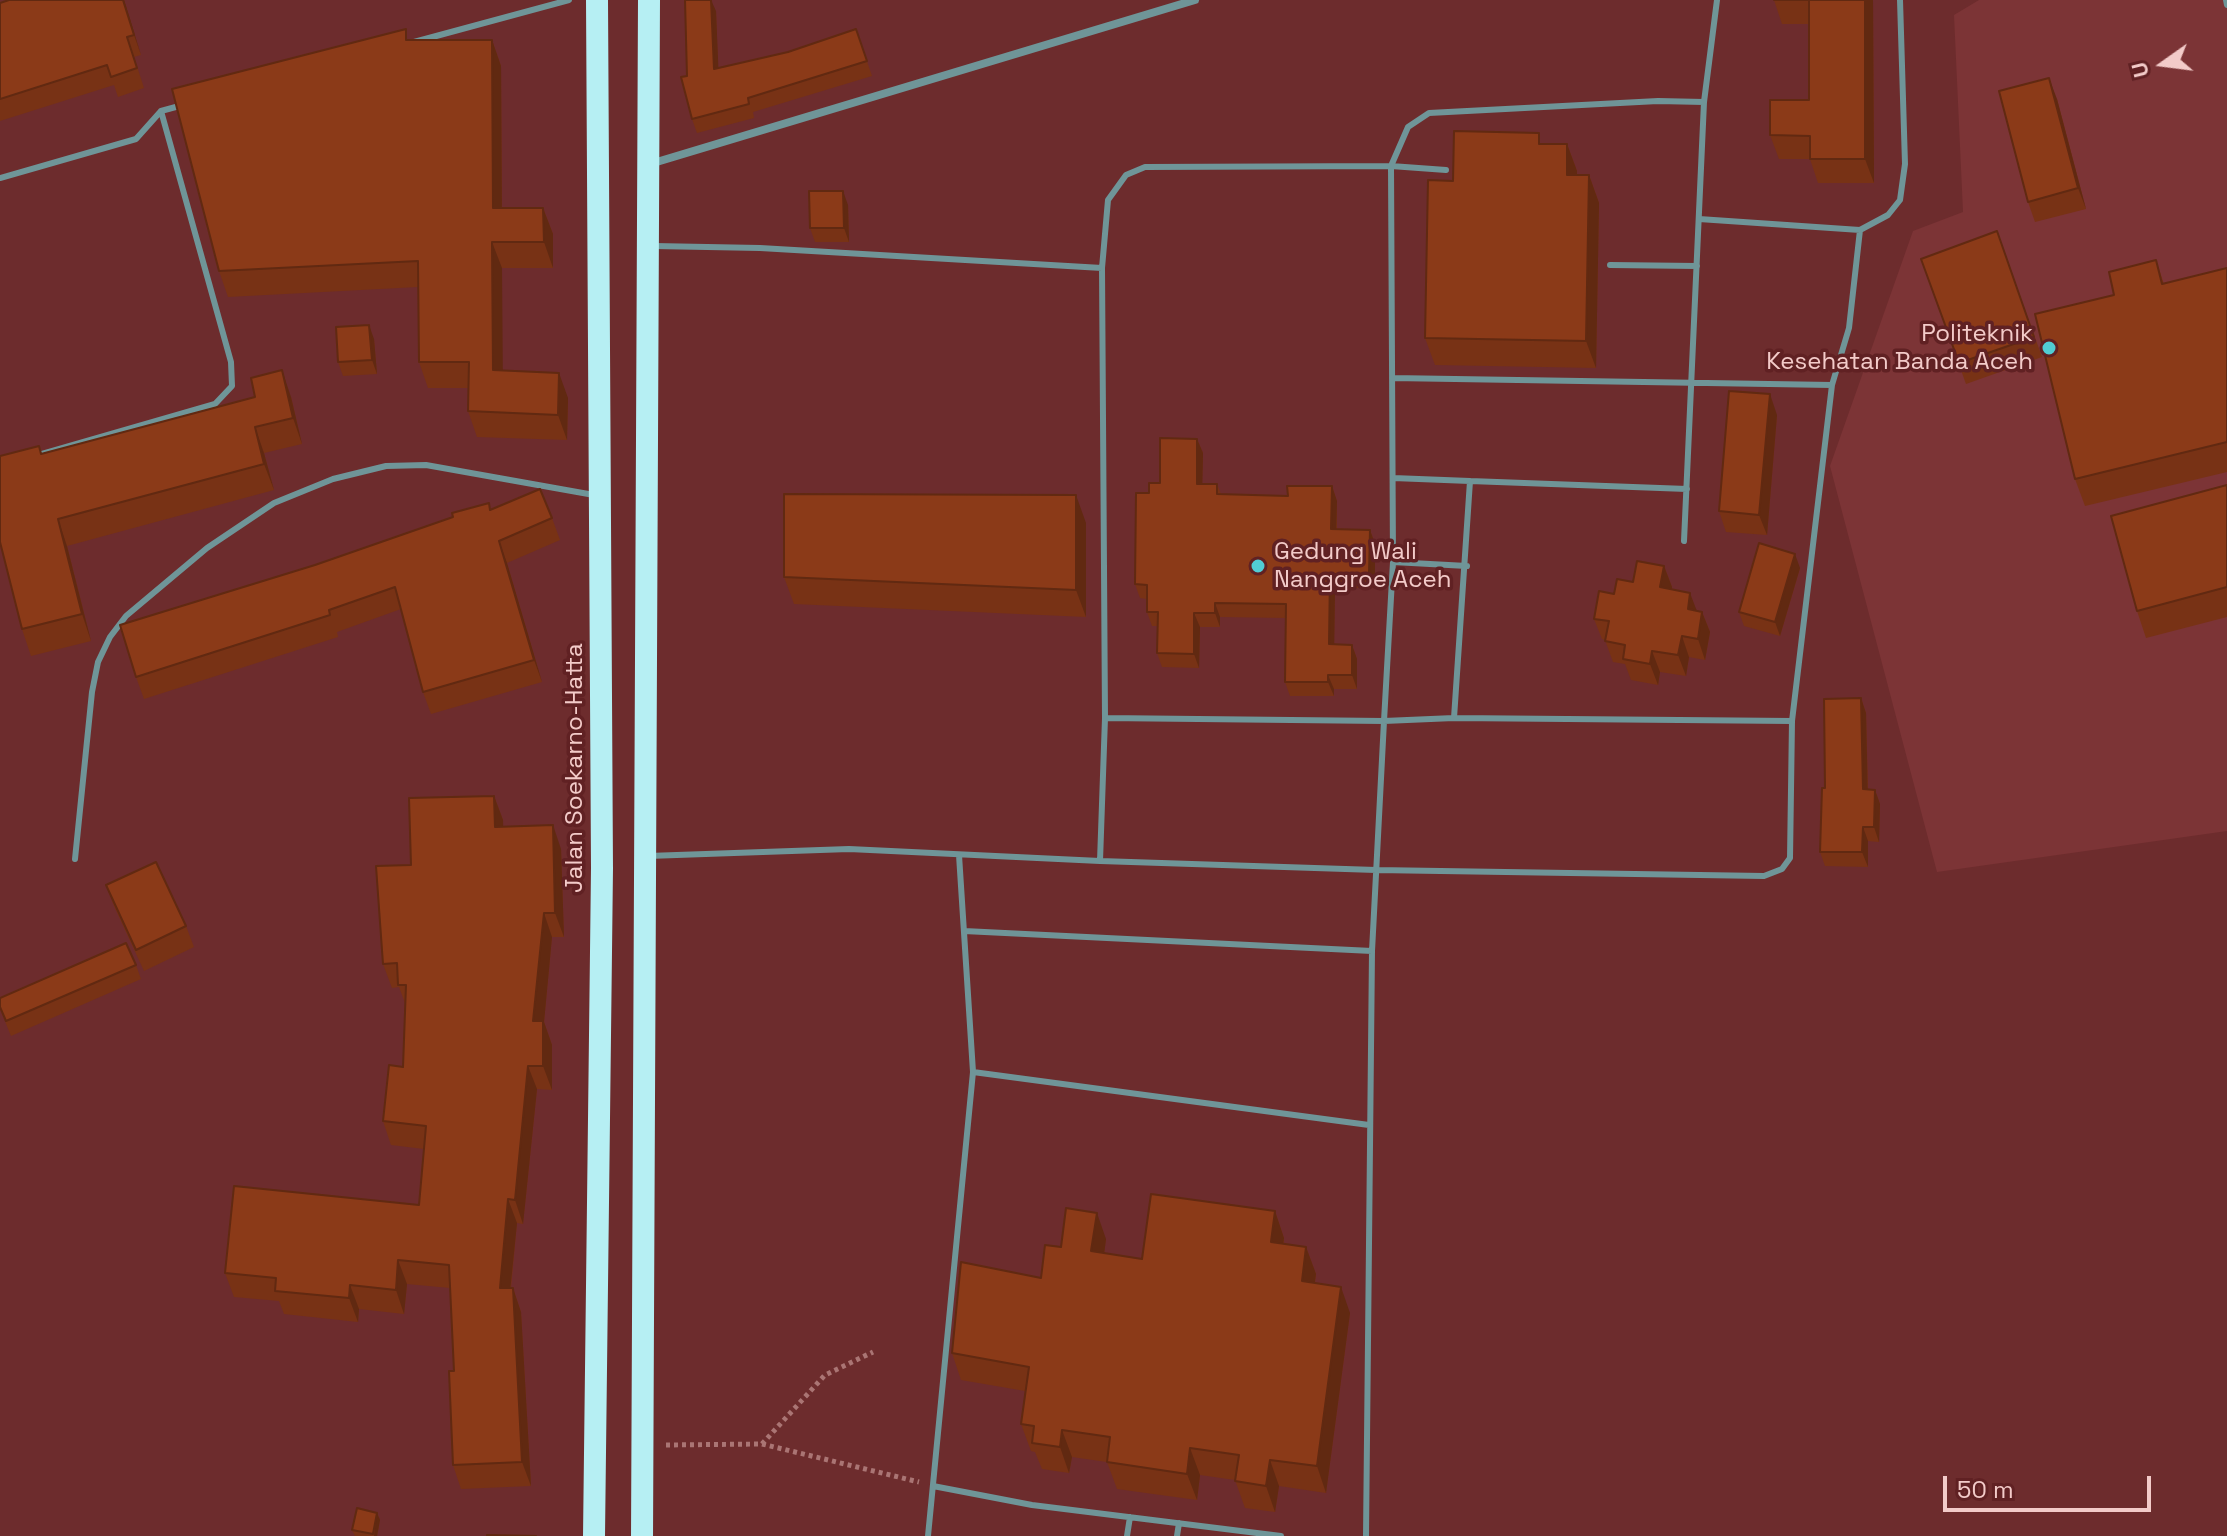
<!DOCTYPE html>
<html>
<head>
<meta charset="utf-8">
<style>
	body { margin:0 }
	#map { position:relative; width:2227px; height:1536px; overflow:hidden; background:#6d2c2d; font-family:"Space Grotesk",sans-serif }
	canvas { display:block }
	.north { position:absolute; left:2123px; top:24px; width:80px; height:80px; -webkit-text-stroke:6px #602123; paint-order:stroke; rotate:256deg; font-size:22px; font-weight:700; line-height:32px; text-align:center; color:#f3cbc9 }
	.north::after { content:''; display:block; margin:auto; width:28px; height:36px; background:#f3cbc9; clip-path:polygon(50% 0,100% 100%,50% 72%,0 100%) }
	.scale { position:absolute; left:1943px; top:1476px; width:208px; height:36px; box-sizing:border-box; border:4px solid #f3cbc9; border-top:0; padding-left:10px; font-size:24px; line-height:28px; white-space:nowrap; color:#f3cbc9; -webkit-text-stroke:6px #602123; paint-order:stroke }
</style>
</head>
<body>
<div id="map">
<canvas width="2227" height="1536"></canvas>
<div class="north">U</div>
<div class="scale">50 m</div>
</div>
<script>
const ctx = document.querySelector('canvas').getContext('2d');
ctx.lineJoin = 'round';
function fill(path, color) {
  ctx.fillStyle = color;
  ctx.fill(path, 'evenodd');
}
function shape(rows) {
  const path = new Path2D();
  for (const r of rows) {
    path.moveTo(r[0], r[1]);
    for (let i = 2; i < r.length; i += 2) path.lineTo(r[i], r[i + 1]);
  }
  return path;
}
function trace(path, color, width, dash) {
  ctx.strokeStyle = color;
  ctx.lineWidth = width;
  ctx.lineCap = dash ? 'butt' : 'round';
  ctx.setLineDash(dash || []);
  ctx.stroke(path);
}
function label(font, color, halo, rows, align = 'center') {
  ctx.font = font + ' "Space Grotesk",sans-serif';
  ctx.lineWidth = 7;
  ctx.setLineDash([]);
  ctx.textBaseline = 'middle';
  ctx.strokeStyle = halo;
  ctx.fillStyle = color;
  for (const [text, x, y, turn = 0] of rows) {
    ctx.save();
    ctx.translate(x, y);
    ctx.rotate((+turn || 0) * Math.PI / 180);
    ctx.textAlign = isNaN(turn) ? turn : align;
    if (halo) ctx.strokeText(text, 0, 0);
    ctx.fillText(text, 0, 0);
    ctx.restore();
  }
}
fill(shape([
	[1979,0,2227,0,2227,831,1937,872,1830,466,1913,231,1963,212,1954,15]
]), '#7c3436');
trace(shape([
	[762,1444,825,1375,873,1352],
	[666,1445,762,1444,919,1482]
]), '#aa7574', 5, [4, 4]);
trace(shape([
	[2226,0,2227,5],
	[414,42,569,0],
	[1446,170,1391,166,1408,127,1429,113,1658,101,1704,102],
	[0,178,136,139,161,111,183,105],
	[1699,219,1860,230,1849,328,1832,385],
	[1860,230,1888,215,1900,200,1905,164,1900,0],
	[654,246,760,248,1102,268],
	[1610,265,1697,266],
	[35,456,215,404,232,386,231,362,161,111],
	[1393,478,1470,481,1454,718],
	[1470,481,1687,489],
	[1684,541,1704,102,1717,0],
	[1393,562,1467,566],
	[648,856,849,849,1100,861,1105,718,1102,268,1108,200,1126,175,1145,167,1391,166,1393,562,1384,721,1105,718],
	[75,859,92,692,98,662,110,637,126,616,207,548,274,503,333,479,386,466,426,465,594,495],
	[1100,861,1376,870,1764,876,1782,869,1790,858,1792,721,1832,385,1392,378],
	[964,931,1372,951],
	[973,1072,1369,1125],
	[933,1486,1032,1505,1281,1536],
	[928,1536,973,1072,959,855],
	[1127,1536,1130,1517],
	[1177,1536,1179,1523],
	[1366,1536,1372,951,1384,721,1454,718,1792,721]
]), '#6f9598', 6);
trace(shape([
	[650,164,1195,0]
]), '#6f9598', 8);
trace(shape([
	[594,1536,602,868,597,0],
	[642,1536,649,0]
]), '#b6eff3', 22);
fill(shape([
	[9,0,124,0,141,55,134,57,144,88,118,97,114,85,0,121,0,3],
	[1774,0,1873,0,1874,183,1818,183,1810,159,1779,159,1770,135,1809,100,1809,24,1782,24],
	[716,11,718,68,788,52,856,29,872,76,753,112,754,118,697,133,692,119,687,76],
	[410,40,492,40,501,66,502,208,543,208,553,234,553,268,502,268,502,370,568,398,567,440,477,437,468,411,468,388,428,388,419,362,418,287,228,297,219,271],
	[2057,99,2086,209,2035,222,2028,202],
	[1543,144,1567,144,1577,171,1577,175,1589,175,1599,203,1596,368,1435,365,1425,338,1453,181],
	[848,205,849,242,815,242,810,228],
	[1997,231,2042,357,1966,384,1921,259],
	[2156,260,2164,284,2227,268,2227,472,2085,506,2075,479,2114,295],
	[374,339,377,374,343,376,338,362],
	[291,397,302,444,264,453,274,490,67,546,91,641,31,656,22,629,39,446,42,454],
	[1777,415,1767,535,1726,532,1719,511],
	[1197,439,1203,453,1202,484,1217,484,1221,494,1288,496,1332,486,1337,501,1337,529,1370,530,1375,544,1375,588,1335,588,1334,644,1352,645,1357,659,1357,689,1334,689,1334,696,1290,696,1285,682,1286,618,1220,617,1220,627,1200,627,1199,668,1162,667,1157,653,1158,626,1152,626,1147,612,1147,599,1140,598,1135,584,1149,493,1160,483],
	[2227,485,2227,617,2146,638,2137,611],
	[491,510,552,518,560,540,507,563,542,682,431,714,423,692,401,609,337,632,338,637,144,699,136,677,315,565],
	[1086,523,1086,617,794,604,784,577],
	[1664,566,1672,587,1671,590,1697,611,1702,612,1710,632,1705,660,1689,657,1686,676,1660,672,1658,685,1631,680,1625,664,1613,662,1605,640,1602,639,1594,619,1633,582],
	[1800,568,1780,636,1744,626,1739,612],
	[1861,698,1866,713,1868,790,1875,790,1880,804,1879,842,1868,841,1868,867,1825,866,1820,852,1825,788],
	[494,796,503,820,503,826,561,849,564,937,552,937,544,1022,552,1045,552,1090,537,1089,523,1224,517,1223,511,1288,513,1288,521,1312,531,1486,461,1489,453,1465,454,1371,450,1288,407,1284,404,1314,359,1309,358,1322,284,1314,279,1301,234,1297,225,1273,419,1205,424,1149,391,1145,383,1121,403,1067,405,1003,399,987,392,988,383,964,411,865],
	[106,885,186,926,194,947,144,971,114,906],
	[136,965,141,979,11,1036,0,1009,0,998],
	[1275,1211,1284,1238,1284,1244,1306,1247,1316,1274,1315,1283,1350,1313,1326,1493,1279,1486,1275,1512,1245,1508,1235,1480,1200,1475,1197,1500,1117,1489,1107,1462,1072,1457,1069,1473,1042,1469,1035,1452,1031,1451,1021,1424,1025,1391,961,1380,952,1353,1041,1278,1061,1247,1106,1239,1104,1253,1142,1259],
	[377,1513,380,1520,377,1536,355,1536,352,1530]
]), '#783215');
fill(shape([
	[123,0,124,0,141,55,134,35],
	[711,0,716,11,719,83,714,69],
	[1865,0,1873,0,1874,183,1865,159],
	[492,40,501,66,502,234,493,208],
	[2049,78,2057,99,2086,209,2078,188],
	[1567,144,1577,171,1577,202,1567,175],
	[1589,175,1599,203,1596,368,1586,341],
	[843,191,848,205,849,242,844,228],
	[543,208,553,234,553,268,544,242],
	[492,242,502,268,503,396,493,370],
	[369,325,374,339,377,374,372,360],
	[282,370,291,397,302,444,293,418],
	[559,373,568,398,567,440,558,415],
	[1770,394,1777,415,1767,535,1759,515],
	[255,427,264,453,274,490,264,464],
	[1197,439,1203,453,1202,498,1197,484],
	[1332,486,1337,501,1336,543,1331,529],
	[1076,495,1086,523,1086,617,1076,590],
	[58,519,67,546,91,641,82,614],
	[1370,530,1375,544,1375,588,1369,574],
	[499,541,507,563,542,682,534,660],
	[1795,554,1800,568,1780,636,1775,622],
	[1664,566,1672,587,1668,608,1660,587],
	[1330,574,1335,588,1334,658,1329,644],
	[1690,593,1698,614,1688,609],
	[1215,603,1220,617,1220,627,1215,613],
	[1702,612,1710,632,1705,660,1698,639],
	[1194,613,1200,627,1199,668,1194,654],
	[1682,636,1689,657,1686,676,1678,655],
	[1352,645,1357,659,1357,689,1352,675],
	[1652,651,1660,672,1658,685,1650,664],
	[1328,675,1334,689,1334,696,1328,682],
	[1861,698,1866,713,1868,804,1863,789],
	[1875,790,1880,804,1879,842,1874,827],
	[494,796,503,820,504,850,495,827],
	[553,825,561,849,564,937,555,913],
	[1863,827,1868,841,1868,867,1862,852],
	[544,913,552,937,544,1022,552,1045,552,1090,543,1066,533,1021],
	[528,1066,537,1089,523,1224,515,1200],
	[508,1199,517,1223,508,1312,500,1288],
	[1275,1211,1284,1238,1280,1269,1271,1242],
	[1097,1213,1106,1239,1101,1278,1091,1251],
	[1306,1247,1316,1274,1311,1308,1302,1281],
	[398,1260,407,1284,404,1314,396,1290],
	[350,1285,359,1309,358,1322,349,1298],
	[1341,1287,1350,1313,1326,1493,1317,1466],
	[513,1288,521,1312,531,1486,522,1462],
	[1062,1430,1072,1457,1069,1473,1060,1447],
	[1190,1448,1200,1475,1197,1500,1187,1474],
	[1270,1460,1279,1486,1275,1512,1266,1486],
	[377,1513,380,1520,377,1536,374,1536]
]), '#612911');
const building = shape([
	[9,0,123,0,134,35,127,37,137,68,111,77,107,65,0,99,0,3,9,0],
	[685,0,711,0,714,69,788,52,856,29,867,61,748,98,749,104,692,119,681,77,687,76,685,0],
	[1774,0,1865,0,1865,159,1810,159,1810,136,1770,135,1770,100,1809,100,1809,0,1774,0],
	[406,29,406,40,492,40,493,208,543,208,544,242,492,242,493,370,559,373,558,415,468,411,469,362,419,362,418,261,219,271,172,89,406,29],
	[2049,78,2078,188,2028,202,1999,91,2049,78],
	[1454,131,1539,133,1539,144,1567,144,1567,175,1589,175,1586,341,1425,338,1428,180,1453,181,1454,131],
	[809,191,843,191,844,228,810,228,809,191],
	[1997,231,2034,337,1959,363,1921,259,1997,231],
	[2156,260,2162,284,2227,268,2227,442,2075,479,2035,314,2114,295,2109,272,2156,260],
	[369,325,372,360,338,362,336,327,369,325],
	[282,370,293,418,255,427,264,464,58,519,82,614,22,629,0,542,0,456,39,446,41,454,255,397,251,378,282,370],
	[1729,391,1770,394,1759,515,1719,511,1729,391],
	[1160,438,1197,439,1197,484,1217,484,1217,494,1288,496,1287,486,1332,486,1331,529,1370,530,1369,574,1330,574,1329,644,1352,645,1352,675,1328,675,1328,682,1285,682,1286,604,1215,603,1215,613,1194,613,1194,654,1157,653,1158,612,1147,612,1147,585,1135,584,1136,493,1149,493,1149,483,1160,483,1160,438],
	[2227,485,2227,587,2137,611,2111,516,2227,485],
	[540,489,552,518,499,541,534,660,423,692,395,587,329,610,330,615,136,677,120,625,315,565,453,517,452,513,489,503,490,510,540,489],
	[784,494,1076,495,1076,590,784,577,784,494],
	[1759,543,1795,554,1775,622,1739,612,1759,543],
	[1637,561,1664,566,1660,587,1690,593,1688,609,1702,612,1698,639,1682,636,1678,655,1652,651,1650,664,1623,659,1625,645,1605,641,1609,621,1594,619,1599,591,1614,594,1617,579,1633,582,1637,561],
	[1861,698,1863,789,1875,790,1874,827,1863,827,1862,852,1820,852,1822,788,1825,788,1824,699,1861,698],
	[494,796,495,827,553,825,555,913,544,913,533,1021,543,1021,543,1066,528,1066,515,1200,508,1199,500,1288,513,1288,522,1462,453,1465,449,1371,454,1371,449,1265,398,1260,396,1290,350,1285,349,1298,275,1291,276,1278,225,1273,234,1186,419,1205,426,1126,383,1121,389,1065,403,1067,406,985,398,985,397,963,383,964,376,866,411,865,409,798,494,796],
	[156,862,186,926,136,950,106,885,156,862],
	[126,943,136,965,6,1021,0,1007,0,998,126,943],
	[1151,1194,1275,1211,1271,1242,1306,1247,1302,1281,1341,1287,1317,1466,1270,1460,1266,1486,1235,1481,1239,1455,1190,1448,1187,1474,1107,1462,1110,1437,1062,1430,1060,1447,1032,1443,1034,1426,1021,1424,1029,1367,952,1353,961,1262,1041,1278,1045,1245,1061,1247,1066,1208,1097,1213,1091,1251,1142,1259,1151,1194],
	[357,1508,377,1513,373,1534,352,1530,357,1508],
	[487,1535,536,1536,487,1536,487,1535]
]);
fill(building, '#8b3a18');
trace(building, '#612911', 2);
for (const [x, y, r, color] of [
	[2049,348,8,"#51ccd4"],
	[1258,566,8,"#51ccd4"]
]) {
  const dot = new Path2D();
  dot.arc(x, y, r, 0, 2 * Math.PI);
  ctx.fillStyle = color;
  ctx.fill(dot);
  trace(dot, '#602123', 3);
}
label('24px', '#f3cbc9', '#602123', [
	["Politeknik",2033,334],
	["Kesehatan Banda Aceh",2033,362],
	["Gedung Wali",1274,552,"left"],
	["Nanggroe Aceh",1274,580,"left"]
], 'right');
label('24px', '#f3cbc9', '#602123', [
	["Jalan Soekarno-Hatta",575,768,-90]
]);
</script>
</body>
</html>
